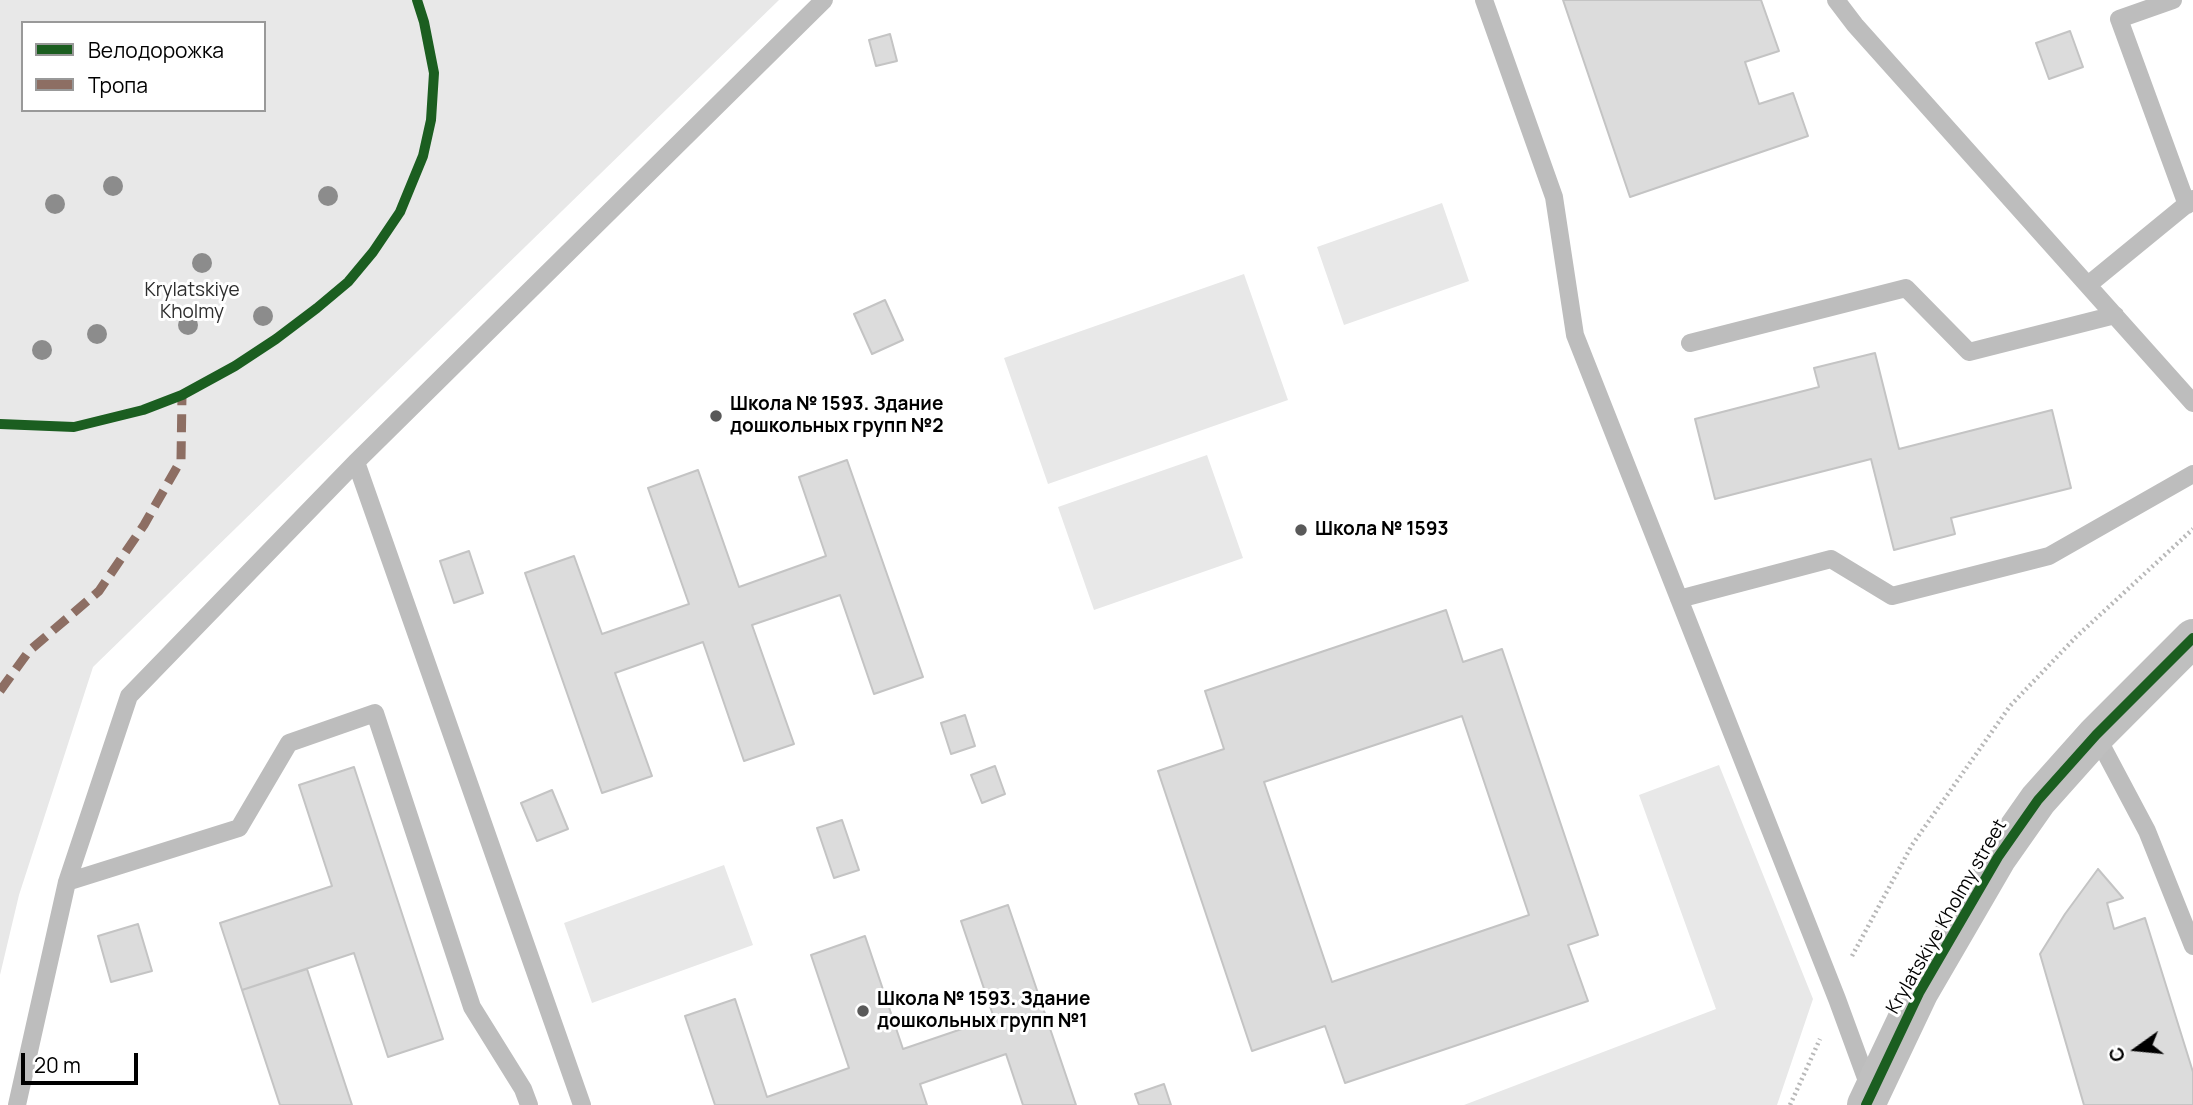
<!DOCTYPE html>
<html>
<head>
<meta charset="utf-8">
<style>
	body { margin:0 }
	#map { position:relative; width:2193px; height:1105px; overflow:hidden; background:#fff; font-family:Manrope,sans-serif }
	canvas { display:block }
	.legend { position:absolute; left:21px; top:21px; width:245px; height:91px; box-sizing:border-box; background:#fff; border:2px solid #999; margin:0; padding:9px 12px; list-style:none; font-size:21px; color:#000 }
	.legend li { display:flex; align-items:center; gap:14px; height:35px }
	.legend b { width:35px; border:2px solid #999 }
	.north { position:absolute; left:2102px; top:1014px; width:70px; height:70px; -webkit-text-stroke:5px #fff; paint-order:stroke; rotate:255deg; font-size:19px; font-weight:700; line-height:28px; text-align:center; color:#000 }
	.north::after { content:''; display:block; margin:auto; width:24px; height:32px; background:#000; clip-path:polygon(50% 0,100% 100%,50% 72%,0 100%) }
	.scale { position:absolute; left:21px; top:1053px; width:117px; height:32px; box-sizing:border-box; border:4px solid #000; border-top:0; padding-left:9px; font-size:21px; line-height:24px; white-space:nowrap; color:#000; -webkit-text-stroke:5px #fff; paint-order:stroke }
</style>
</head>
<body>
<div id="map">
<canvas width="2193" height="1105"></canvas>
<ul class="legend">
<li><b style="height:9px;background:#1b5e20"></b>Велодорожка</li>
<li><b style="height:9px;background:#8d6e63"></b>Тропа</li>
</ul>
<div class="north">С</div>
<div class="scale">20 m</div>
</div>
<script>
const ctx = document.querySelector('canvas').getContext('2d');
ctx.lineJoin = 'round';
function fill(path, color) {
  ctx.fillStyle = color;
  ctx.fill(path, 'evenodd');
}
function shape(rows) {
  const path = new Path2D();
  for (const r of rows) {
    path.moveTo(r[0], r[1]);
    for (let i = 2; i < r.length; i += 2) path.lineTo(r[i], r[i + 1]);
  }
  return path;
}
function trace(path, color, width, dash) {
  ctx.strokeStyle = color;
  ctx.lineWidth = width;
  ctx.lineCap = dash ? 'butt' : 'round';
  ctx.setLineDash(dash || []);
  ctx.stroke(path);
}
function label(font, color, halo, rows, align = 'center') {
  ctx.font = font + ' Manrope,sans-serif';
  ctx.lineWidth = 6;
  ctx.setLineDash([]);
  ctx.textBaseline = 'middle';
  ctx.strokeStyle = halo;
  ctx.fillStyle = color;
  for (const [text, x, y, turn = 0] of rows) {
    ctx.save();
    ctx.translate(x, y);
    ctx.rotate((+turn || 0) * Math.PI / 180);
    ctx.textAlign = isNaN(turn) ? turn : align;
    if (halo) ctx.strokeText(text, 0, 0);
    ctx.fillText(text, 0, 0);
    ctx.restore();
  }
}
fill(shape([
	[0,0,779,0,93,667,19,895,0,975],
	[23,23,264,23,264,110,23,110],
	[1442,203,1469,281,1344,325,1317,247],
	[1244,274,1288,400,1048,484,1004,358],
	[1207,455,1243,558,1094,610,1058,507],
	[1719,765,1813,999,1777,1105,1464,1105,1716,1009,1639,795],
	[724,865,753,945,592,1003,564,923]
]), '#e8e8e8');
const building = shape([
	[1563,0,1761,0,1779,51,1745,62,1759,104,1793,93,1808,136,1630,197,1563,0],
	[2070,31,2083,67,2049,79,2036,43,2070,31],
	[890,34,897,61,876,66,869,40,890,34],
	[885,300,903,340,872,354,854,314,885,300],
	[1875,353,1899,449,2052,410,2071,488,1951,518,1955,534,1894,550,1871,459,1715,499,1695,419,1819,387,1814,368,1875,353],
	[847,460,923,677,874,694,840,595,752,625,794,744,744,761,703,642,615,673,652,776,602,793,525,573,574,556,602,634,689,604,648,488,698,470,739,587,826,556,799,477,847,460],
	[469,551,483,593,454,603,440,561,469,551],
	[1446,610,1463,662,1502,649,1598,935,1568,945,1588,1001,1345,1083,1325,1026,1252,1051,1158,771,1224,749,1205,691,1446,610],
	[1462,716,1529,915,1332,982,1264,782,1462,716],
	[965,715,975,746,951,754,941,723,965,715],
	[995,766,1005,794,982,803,971,775,995,766],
	[354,767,443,1039,388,1057,354,953,242,990,220,923,332,886,299,785,354,767],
	[552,790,568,829,537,841,521,803,552,790],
	[842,820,859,870,834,878,817,828,842,820],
	[2098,869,2123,898,2107,903,2114,929,2145,918,2193,1072,2193,1105,2084,1105,2040,954,2065,914,2098,869],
	[1008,905,1076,1105,1023,1105,1006,1054,920,1084,927,1105,715,1105,685,1016,735,999,767,1097,849,1068,811,955,865,936,903,1049,994,1018,961,921,1008,905],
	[138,924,152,971,111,982,98,936,138,924],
	[307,969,352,1105,280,1105,242,990,307,969],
	[1164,1084,1171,1105,1139,1105,1135,1094,1164,1084]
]);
fill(building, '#dcdcdc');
trace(building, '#c4c4c4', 2);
trace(shape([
	[1852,956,1912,845,2010,706,2076,637,2193,529],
	[1790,1105,1820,1039]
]), '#b8b8b8', 4.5, [2, 3.5]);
trace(shape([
	[1484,0,1554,197,1575,335,1837,999,1870,1089],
	[1836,0,1855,25,2193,403],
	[2173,0,2119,19,2187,205],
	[2088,285,2193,199],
	[1690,343,1906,288,1969,352,2115,315],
	[356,462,582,1105],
	[1679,599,1831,559,1892,596,2049,556,2193,474],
	[2096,735,2147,831,2193,946],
	[67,882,239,828,289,743,375,713,472,1007,523,1089,529,1105],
	[17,1105,67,882,129,696,356,462,824,0]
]), '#bdbdbd', 18);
trace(shape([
	[1866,1105,1919,993,1998,857,2038,800,2096,735,2193,638]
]), '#bfbfbf', 38);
trace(shape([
	[0,691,29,651,99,591,144,525,181,460,182,395]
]), '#8d6e63', 9, [18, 9]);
trace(shape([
	[0,424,74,427,143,410,182,395,235,366,276,339,317,308,348,282,373,252,400,212,423,156,431,120,434,73,424,22,417,0],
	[1866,1105,1919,993,1998,857,2038,800,2096,735,2193,638]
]), '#1b5e20', 10);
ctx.fillStyle = '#8c8c8c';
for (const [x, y] of [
	[113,186],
	[328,196],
	[55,204],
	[202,263],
	[263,316],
	[188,325],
	[97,334],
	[42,350]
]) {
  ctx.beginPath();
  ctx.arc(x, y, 10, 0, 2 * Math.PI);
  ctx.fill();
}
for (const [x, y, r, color] of [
	[716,416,7,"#595959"],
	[1301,530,7,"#595959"],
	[863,1011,7,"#595959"]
]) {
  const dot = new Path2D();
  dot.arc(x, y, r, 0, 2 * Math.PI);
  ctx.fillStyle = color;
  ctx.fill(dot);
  trace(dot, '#fff', 2.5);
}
label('19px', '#2d2d2d', '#fff', [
	["Krylatskiye",192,291],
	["Kholmy",192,313]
]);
label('bold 19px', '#000', '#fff', [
	["Школа № 1593. Здание",730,405],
	["дошкольных групп №2",730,427],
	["Школа № 1593",1315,530],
	["Школа № 1593. Здание",877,1000],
	["дошкольных групп №1",877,1022]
], 'left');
label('19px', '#000', '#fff', [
	["Krylatskiye Kholmy street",1947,917,-60]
]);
</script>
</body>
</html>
